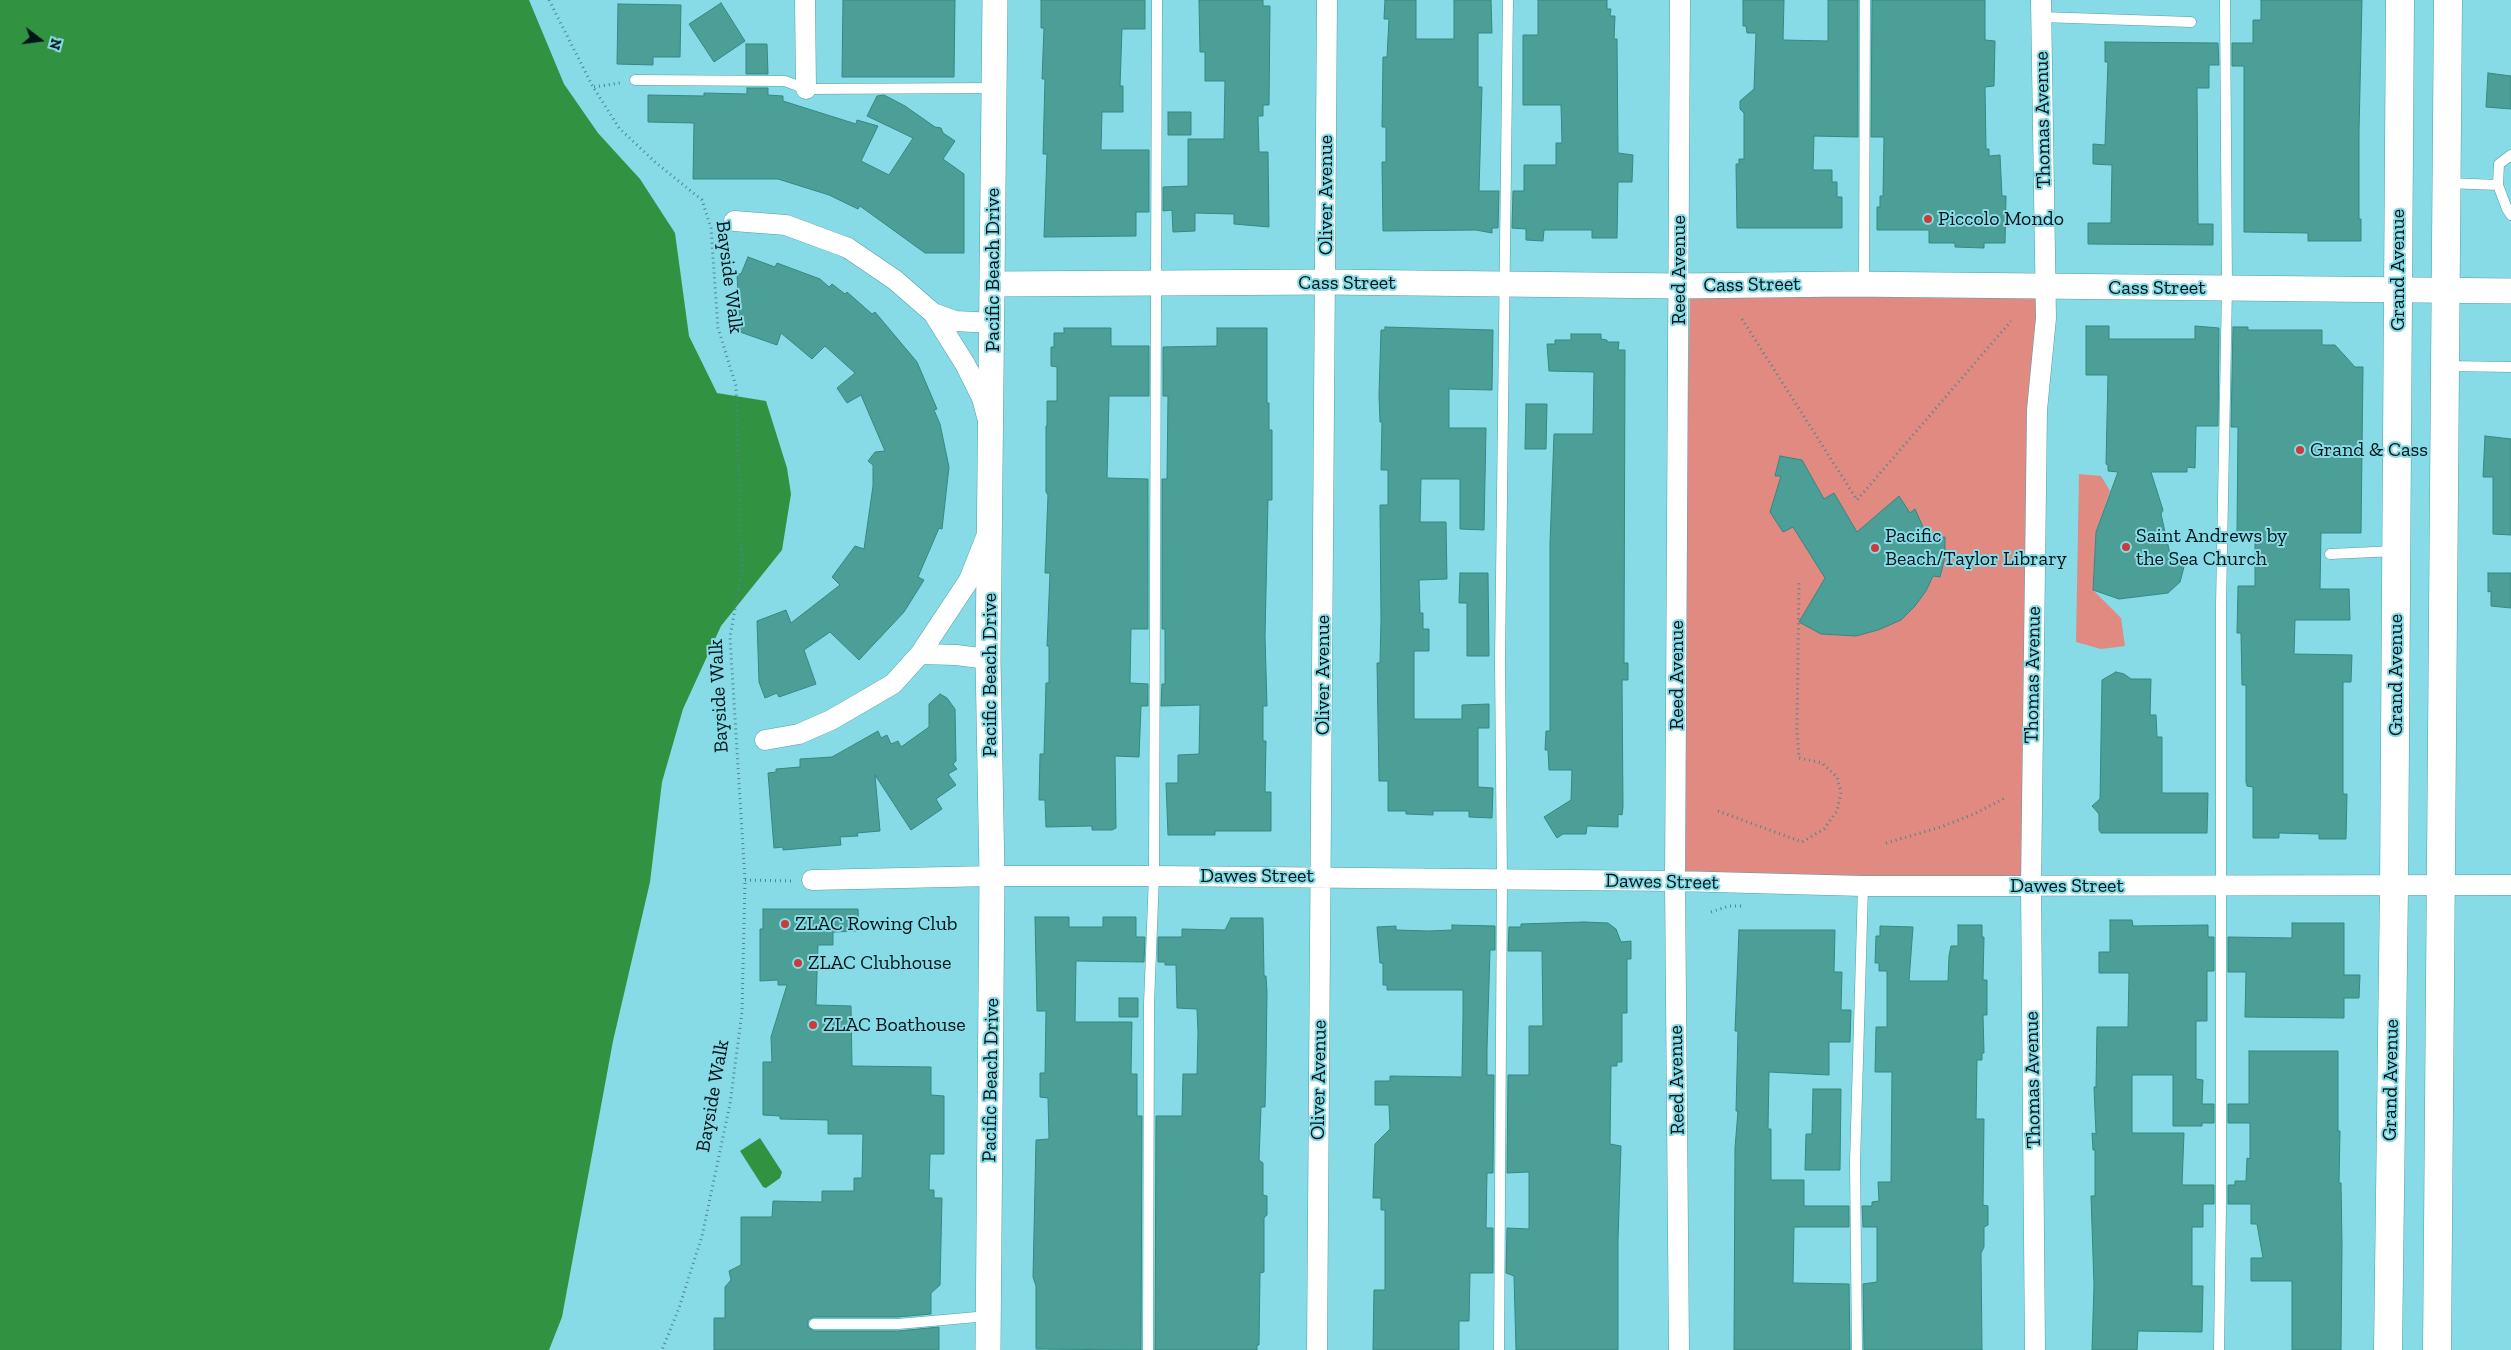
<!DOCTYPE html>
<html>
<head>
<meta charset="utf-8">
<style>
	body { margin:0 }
	#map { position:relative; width:2511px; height:1350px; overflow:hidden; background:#87dbe6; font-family:"Zilla Slab",serif }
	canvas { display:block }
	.north { position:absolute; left:15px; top:15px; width:50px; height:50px; -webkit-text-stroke:4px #87dbe6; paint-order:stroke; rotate:105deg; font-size:14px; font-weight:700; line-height:20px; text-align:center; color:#001417 }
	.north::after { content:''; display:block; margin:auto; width:18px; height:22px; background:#001417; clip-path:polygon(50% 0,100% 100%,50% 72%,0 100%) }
</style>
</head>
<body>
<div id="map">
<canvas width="2511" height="1350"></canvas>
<div class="north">N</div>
</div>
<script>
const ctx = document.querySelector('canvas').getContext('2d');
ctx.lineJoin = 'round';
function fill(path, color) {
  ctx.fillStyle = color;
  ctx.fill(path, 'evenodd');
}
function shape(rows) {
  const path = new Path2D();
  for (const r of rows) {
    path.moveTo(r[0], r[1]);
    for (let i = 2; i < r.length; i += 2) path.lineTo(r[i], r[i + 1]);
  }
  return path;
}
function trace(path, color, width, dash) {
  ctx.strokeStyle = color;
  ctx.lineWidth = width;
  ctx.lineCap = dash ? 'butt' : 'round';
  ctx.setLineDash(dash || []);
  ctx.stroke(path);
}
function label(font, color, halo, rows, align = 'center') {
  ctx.font = font + ' "Zilla Slab",serif';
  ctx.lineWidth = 4;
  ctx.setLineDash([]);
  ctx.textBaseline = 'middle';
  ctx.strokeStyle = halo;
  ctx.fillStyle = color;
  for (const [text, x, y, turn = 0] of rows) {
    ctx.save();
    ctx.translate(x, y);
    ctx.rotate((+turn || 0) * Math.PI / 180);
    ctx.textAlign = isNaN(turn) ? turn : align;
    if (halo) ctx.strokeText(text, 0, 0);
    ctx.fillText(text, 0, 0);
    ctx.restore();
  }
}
fill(shape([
	[1690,295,2037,295,2028,879,1685,880,1685,554],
	[2079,474,2101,476,2110,491,2096,532,2093,590,2121,618,2125,646,2101,649,2076,642]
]), '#e08a81');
fill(shape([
	[0,0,529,0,564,84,598,133,640,179,675,233,689,336,717,393,766,401,787,468,791,494,782,550,721,626,683,709,662,782,650,882,613,1041,562,1317,549,1350,0,1350],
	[760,1138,782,1172,780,1178,766,1188,763,1187,740,1151]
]), '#319342');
const building = shape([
	[843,0,955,0,954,77,842,77,843,0],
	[1041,0,1145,0,1145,29,1122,29,1120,86,1123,86,1123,112,1102,112,1101,150,1149,150,1149,212,1136,212,1136,236,1044,237,1047,154,1043,154,1045,79,1042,79,1044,28,1041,28,1041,0],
	[1199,0,1263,0,1263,6,1270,6,1269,105,1263,105,1263,116,1258,116,1259,152,1268,152,1269,227,1234,224,1234,214,1195,213,1195,231,1173,232,1172,210,1163,211,1163,187,1188,186,1188,139,1224,139,1225,81,1205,81,1205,52,1200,52,1199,0],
	[1385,0,1416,0,1416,39,1454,39,1454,0,1491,0,1492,33,1478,33,1478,87,1482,87,1479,191,1499,191,1498,228,1492,228,1492,233,1476,230,1383,231,1382,162,1386,162,1386,127,1382,127,1383,57,1387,57,1389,19,1384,19,1385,0],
	[1538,0,1607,0,1607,9,1611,9,1610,16,1615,16,1614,39,1617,39,1618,153,1633,155,1632,182,1618,182,1617,238,1592,238,1592,230,1544,230,1543,241,1526,240,1526,229,1512,228,1513,191,1524,191,1524,165,1556,165,1556,143,1562,143,1561,105,1523,105,1523,35,1538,35,1538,0],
	[1743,0,1784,0,1783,40,1828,41,1828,0,1858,0,1858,137,1814,136,1813,170,1832,170,1832,182,1837,182,1837,197,1842,197,1842,228,1737,228,1736,164,1739,164,1739,159,1744,159,1744,113,1740,109,1740,101,1754,89,1756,33,1747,33,1746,26,1743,26,1743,0],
	[1872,0,1985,0,1985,40,1995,41,1994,86,1985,87,1986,149,1989,149,1989,156,2000,155,2002,196,2006,196,2005,243,1984,243,1984,248,1955,247,1955,243,1929,243,1929,230,1877,230,1877,207,1880,207,1880,196,1883,196,1884,137,1871,137,1872,0],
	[2261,0,2362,0,2359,131,2359,219,2361,219,2361,241,2308,241,2308,233,2244,232,2244,66,2232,66,2232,43,2253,43,2253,20,2261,20,2261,0],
	[721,3,745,41,714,62,689,24,721,3],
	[618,4,681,5,680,57,653,57,653,65,617,64,618,4],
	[2105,42,2218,43,2219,65,2209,65,2209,88,2197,88,2198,224,2213,224,2213,245,2088,244,2088,223,2111,223,2112,165,2093,164,2093,144,2105,145,2108,62,2105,62,2105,42],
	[746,44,767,44,768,74,746,74,746,44],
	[2488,73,2511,76,2511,109,2486,107,2488,73],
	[747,88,768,88,768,95,783,96,783,101,856,124,857,120,878,126,861,161,889,175,913,138,867,116,877,96,884,95,905,106,935,127,941,128,943,133,955,141,943,159,964,174,964,253,925,253,860,206,858,209,829,195,778,179,693,179,694,123,648,122,648,95,704,96,704,93,747,94,747,88],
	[1168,112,1191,112,1191,135,1168,135,1168,112],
	[748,257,775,267,777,263,820,279,829,287,832,284,845,294,847,292,872,314,875,312,917,362,937,409,934,410,940,424,949,467,942,529,939,528,918,577,924,580,904,612,859,660,830,632,804,650,816,684,779,697,777,693,765,698,759,682,757,621,786,610,791,623,840,585,832,577,855,546,864,549,873,486,873,465,868,461,875,452,885,451,861,395,847,403,837,388,855,373,825,346,812,359,781,333,777,345,740,332,737,274,741,274,748,257],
	[2086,326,2109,326,2109,339,2195,339,2195,326,2219,328,2218,426,2196,426,2195,468,2187,467,2187,472,2151,472,2163,510,2161,514,2170,554,2184,567,2180,582,2168,593,2119,599,2093,590,2096,532,2118,472,2108,471,2108,465,2106,464,2108,375,2086,375,2086,326],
	[1385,327,1493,330,1492,390,1449,389,1449,428,1486,428,1484,530,1460,529,1460,479,1421,479,1420,522,1446,522,1447,579,1419,580,1420,613,1423,613,1423,629,1429,629,1429,651,1414,651,1414,719,1462,719,1462,705,1489,704,1489,728,1478,728,1478,787,1493,788,1492,818,1469,817,1469,811,1433,811,1433,815,1406,814,1406,811,1388,811,1388,781,1379,781,1377,663,1380,663,1381,620,1380,505,1388,505,1388,470,1381,470,1382,422,1380,422,1379,395,1381,330,1385,330,1385,327],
	[2233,327,2248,327,2248,330,2322,330,2322,345,2335,345,2355,367,2363,367,2361,533,2321,533,2320,589,2349,589,2350,620,2295,620,2294,654,2352,655,2351,682,2343,682,2343,794,2347,794,2346,839,2319,839,2319,834,2279,833,2279,838,2253,838,2253,787,2247,786,2246,782,2246,685,2242,685,2241,633,2237,633,2238,586,2255,586,2255,532,2237,532,2238,427,2231,427,2233,327],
	[1064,328,1111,328,1111,346,1149,346,1149,396,1109,396,1107,478,1148,479,1148,629,1131,629,1130,683,1148,684,1148,706,1141,706,1139,757,1115,756,1116,828,1112,830,1092,830,1092,826,1046,827,1045,800,1039,800,1040,754,1044,754,1046,683,1049,683,1049,646,1047,646,1050,573,1045,573,1048,495,1046,492,1046,426,1047,426,1047,401,1057,401,1057,367,1051,366,1051,347,1054,347,1054,333,1064,333,1064,328],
	[1217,328,1267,328,1267,403,1269,403,1269,430,1272,430,1272,500,1268,500,1265,636,1267,706,1263,706,1263,741,1266,741,1265,792,1271,792,1271,831,1215,831,1215,835,1168,835,1166,783,1178,783,1178,755,1199,754,1200,705,1161,706,1162,684,1165,684,1165,629,1162,629,1162,479,1167,479,1168,396,1163,396,1163,347,1217,346,1217,328],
	[1571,334,1601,334,1601,339,1607,340,1607,342,1619,342,1618,350,1625,350,1624,663,1628,663,1628,680,1622,680,1623,807,1622,815,1618,814,1618,827,1587,826,1586,834,1563,834,1557,838,1544,817,1571,800,1572,770,1549,770,1548,750,1545,750,1546,731,1550,731,1550,544,1554,434,1593,434,1594,372,1549,371,1547,344,1555,344,1555,340,1571,340,1571,334],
	[1526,404,1547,404,1546,449,1525,449,1526,404],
	[2485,436,2511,439,2511,535,2493,534,2493,477,2483,477,2485,436],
	[1780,456,1802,460,1824,499,1834,493,1857,532,1899,496,1910,513,1915,509,1923,527,1927,528,1930,539,1945,537,1945,557,1940,577,1933,576,1926,591,1915,606,1901,620,1878,630,1856,636,1821,634,1799,622,1825,578,1793,527,1783,532,1770,512,1781,476,1775,476,1780,456],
	[1460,573,1488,573,1489,656,1467,656,1467,603,1459,603,1460,573],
	[2488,573,2511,573,2511,608,2491,606,2491,591,2488,592,2488,573],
	[2116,672,2124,674,2131,679,2151,679,2150,715,2156,715,2157,737,2162,737,2162,793,2208,793,2207,833,2101,833,2099,830,2099,814,2092,806,2100,799,2102,680,2116,672],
	[940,694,947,698,955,709,956,761,953,764,957,769,948,774,956,785,936,799,942,809,911,830,875,775,880,831,857,833,858,836,840,837,841,845,783,850,783,847,774,848,768,773,776,772,776,769,800,767,800,759,832,757,878,731,881,738,887,735,891,744,898,741,901,747,929,727,929,704,940,694],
	[763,909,858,909,859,931,833,932,833,945,818,945,816,1005,851,1006,852,1066,931,1067,931,1095,944,1096,944,1154,930,1154,929,1190,934,1190,934,1198,942,1198,940,1285,931,1293,931,1314,898,1317,814,1317,808,1320,808,1327,814,1331,898,1331,939,1327,939,1350,714,1350,714,1318,725,1318,725,1287,731,1280,729,1271,741,1265,741,1217,772,1217,773,1201,822,1202,822,1191,854,1191,854,1178,862,1178,863,1134,828,1134,828,1120,780,1119,780,1116,763,1115,763,1062,772,1062,771,1037,787,985,778,985,778,980,760,981,760,929,763,929,763,909],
	[1035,917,1069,917,1069,927,1103,927,1103,917,1136,917,1136,937,1145,937,1144,962,1076,961,1075,1022,1132,1022,1131,1074,1137,1074,1137,1116,1142,1116,1141,1350,1036,1349,1036,1286,1033,1277,1036,1140,1049,1139,1048,1098,1040,1097,1040,1073,1045,1073,1046,1011,1037,1011,1035,917],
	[1231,918,1263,918,1264,976,1266,976,1267,992,1266,1067,1265,1107,1261,1107,1259,1160,1263,1163,1263,1195,1267,1196,1267,1215,1264,1218,1264,1272,1260,1273,1259,1345,1257,1345,1257,1350,1155,1350,1156,1116,1182,1116,1183,1074,1197,1074,1198,1032,1197,1009,1177,1008,1176,965,1165,965,1165,962,1158,962,1158,937,1182,937,1182,929,1225,930,1231,918],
	[2110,920,2132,920,2133,926,2208,925,2208,937,2214,937,2214,971,2207,971,2207,1021,2196,1021,2196,1079,2203,1080,2202,1104,2214,1104,2214,1123,2202,1123,2202,1126,2173,1126,2173,1075,2132,1075,2132,1133,2184,1133,2182,1185,2214,1185,2214,1204,2203,1204,2203,1227,2192,1227,2192,1286,2203,1286,2202,1332,2138,1331,2137,1350,2092,1350,2094,1285,2091,1196,2095,1196,2095,1150,2093,1150,2092,1133,2096,1134,2094,1087,2096,1087,2097,1027,2128,1027,2129,973,2099,973,2099,952,2110,952,2110,920],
	[1584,922,1608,923,1616,929,1621,942,1631,941,1631,959,1627,959,1627,1013,1622,1013,1622,1062,1617,1062,1617,1066,1611,1066,1610,1144,1621,1146,1618,1240,1618,1350,1516,1350,1514,1276,1506,1273,1507,1228,1529,1229,1529,1172,1507,1173,1508,1075,1529,1075,1529,1026,1543,1026,1542,951,1508,951,1509,927,1521,927,1521,924,1584,922],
	[2292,923,2344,923,2344,975,2360,975,2359,998,2344,998,2344,1018,2245,1017,2246,972,2228,972,2228,937,2292,938,2292,923],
	[1452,925,1495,926,1495,950,1490,950,1487,1049,1487,1075,1494,1075,1493,1173,1487,1173,1486,1228,1493,1228,1493,1273,1470,1273,1469,1321,1459,1321,1459,1350,1373,1350,1374,1290,1385,1290,1385,1210,1381,1210,1381,1198,1373,1198,1375,1144,1390,1129,1389,1105,1375,1105,1375,1081,1390,1081,1390,1076,1462,1077,1463,1018,1463,990,1387,990,1387,985,1383,985,1383,963,1380,963,1377,927,1396,926,1396,930,1429,931,1452,930,1452,925],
	[1958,925,1982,925,1982,937,1984,937,1983,980,1987,980,1987,1015,1983,1015,1984,1053,1982,1053,1982,1060,1977,1060,1976,1119,1984,1119,1983,1205,1988,1206,1988,1225,1984,1227,1984,1247,1981,1253,1982,1350,1864,1350,1863,1284,1877,1282,1877,1227,1863,1227,1862,1206,1872,1206,1872,1202,1879,1201,1878,1182,1891,1182,1892,1072,1875,1072,1876,1027,1887,1027,1887,971,1879,971,1879,963,1875,963,1876,936,1880,936,1880,926,1913,927,1909,981,1948,981,1949,956,1951,946,1958,946,1958,925],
	[1739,930,1835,930,1834,972,1842,972,1841,1010,1851,1010,1850,1042,1829,1042,1829,1075,1769,1072,1768,1129,1771,1129,1771,1180,1804,1180,1804,1206,1849,1206,1849,1227,1794,1227,1793,1283,1849,1284,1850,1350,1734,1350,1735,1148,1738,1111,1736,1111,1738,1031,1735,1031,1739,930],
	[1119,998,1138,998,1138,1017,1119,1017,1119,998],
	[2249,1051,2338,1051,2338,1131,2340,1131,2339,1183,2341,1183,2342,1245,2341,1350,2292,1350,2292,1281,2251,1281,2251,1258,2263,1258,2257,1224,2251,1224,2251,1204,2228,1204,2228,1185,2235,1185,2235,1181,2246,1181,2247,1158,2250,1159,2250,1123,2228,1123,2228,1104,2249,1104,2249,1051],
	[1813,1089,1841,1089,1840,1170,1805,1170,1806,1134,1812,1134,1813,1089]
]);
fill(building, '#4b9f96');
trace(building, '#338981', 1);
const service = shape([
	[2041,17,2191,22],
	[635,80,785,81,806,89,994,88],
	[2447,183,2498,185,2507,209,2511,215],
	[2498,185,2499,164,2511,155],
	[1864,283,1865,0],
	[2447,366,2511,367],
	[2330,554,2396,551],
	[814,1324,898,1324,988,1316],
	[1148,1350,1149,1004,1154,876,1157,0],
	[1499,1350,1502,879,1500,661,1508,0],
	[1857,1350,1855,1163,1863,886],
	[2219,1350,2221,1206,2221,605,2227,288,2225,0]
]);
const minor = shape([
	[805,0,806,89],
	[734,221,786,225,848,248,895,280,933,313,955,321,993,323],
	[933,313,965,364,982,398,987,417],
	[920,654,969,580,986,537],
	[765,740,799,734,831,720,893,684,920,654,956,655,988,659],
	[812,880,992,876,1154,876,1675,881,1863,886,2511,885],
	[1317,1350,1327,0],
	[1679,1350,1675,881,1680,0],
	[2035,1350,2031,886,2037,410,2046,318,2041,0]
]);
const tertiary = shape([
	[994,284,1326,282,1679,286,1849,284,2511,291],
	[988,1350,992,876,988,659,995,0]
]);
const primary = shape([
	[2388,1350,2394,887,2400,0],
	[2437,1350,2448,0]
]);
trace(service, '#4ca1ab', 11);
trace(minor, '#4ca1ab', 21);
trace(tertiary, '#4ca1ab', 26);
trace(primary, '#4ca1ab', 29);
trace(shape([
	[549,0,592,85,619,128,655,162,702,200,711,228,718,328,736,386,742,570,730,637,745,880,742,1012,730,1104,702,1236,679,1308,662,1350],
	[594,87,620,83],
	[1742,319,1857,500,2011,321],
	[1718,811,1802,842,1824,829,1837,811,1841,792,1837,777,1822,763,1799,758,1797,730,1799,580],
	[1886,843,1941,827,1974,814,2007,797],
	[745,880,792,881],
	[1711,912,1729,906,1742,906]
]), '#4c858c', 3, [1, 4]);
trace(service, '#fff', 10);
trace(minor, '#fff', 20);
trace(tertiary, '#fff', 25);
trace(primary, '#fff', 28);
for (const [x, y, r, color] of [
	[1928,219,5,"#ca3c38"],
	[2300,450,5,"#ca3c38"],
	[2126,547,5,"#ca3c38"],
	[1875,548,5,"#ca3c38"],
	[785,924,5,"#ca3c38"],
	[798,963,5,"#ca3c38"],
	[813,1025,5,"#ca3c38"]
]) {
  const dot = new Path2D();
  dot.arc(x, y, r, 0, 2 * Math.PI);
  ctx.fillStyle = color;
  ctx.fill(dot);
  trace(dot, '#87dbe6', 2);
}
label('20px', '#001417', '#87dbe6', [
	["Thomas Avenue",2043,120,-91],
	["Oliver Avenue",1326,195,-90],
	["Pacific Beach Drive",993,270,-90],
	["Reed Avenue",1679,270,-90],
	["Grand Avenue",2398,270,-90],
	["Bayside Walk",729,277,83],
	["Cass Street",1347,283],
	["Cass Street",1752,285,-1],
	["Cass Street",2157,288],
	["Pacific Beach Drive",990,675,-90],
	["Oliver Avenue",1323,675,-90],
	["Reed Avenue",1677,675,-90],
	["Thomas Avenue",2033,675,-89],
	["Grand Avenue",2396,675,-90],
	["Bayside Walk",719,696,-93],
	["Dawes Street",1257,876],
	["Dawes Street",1662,882,1],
	["Dawes Street",2067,886],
	["Pacific Beach Drive",991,1080,-89],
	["Oliver Avenue",1319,1080,-89],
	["Reed Avenue",1677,1080,-91],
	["Thomas Avenue",2033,1080,-91],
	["Grand Avenue",2391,1080,-89],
	["Bayside Walk",713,1096,-80]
]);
label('20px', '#001417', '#87dbe6', [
	["Piccolo Mondo",1938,219],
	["Grand & Cass",2310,450],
	["Pacific",1885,536],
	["Beach/Taylor Library",1885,559],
	["Saint Andrews by",2136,536],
	["the Sea Church",2136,559],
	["ZLAC Rowing Club",795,924],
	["ZLAC Clubhouse",808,963],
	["ZLAC Boathouse",823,1025]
], 'left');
</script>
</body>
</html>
